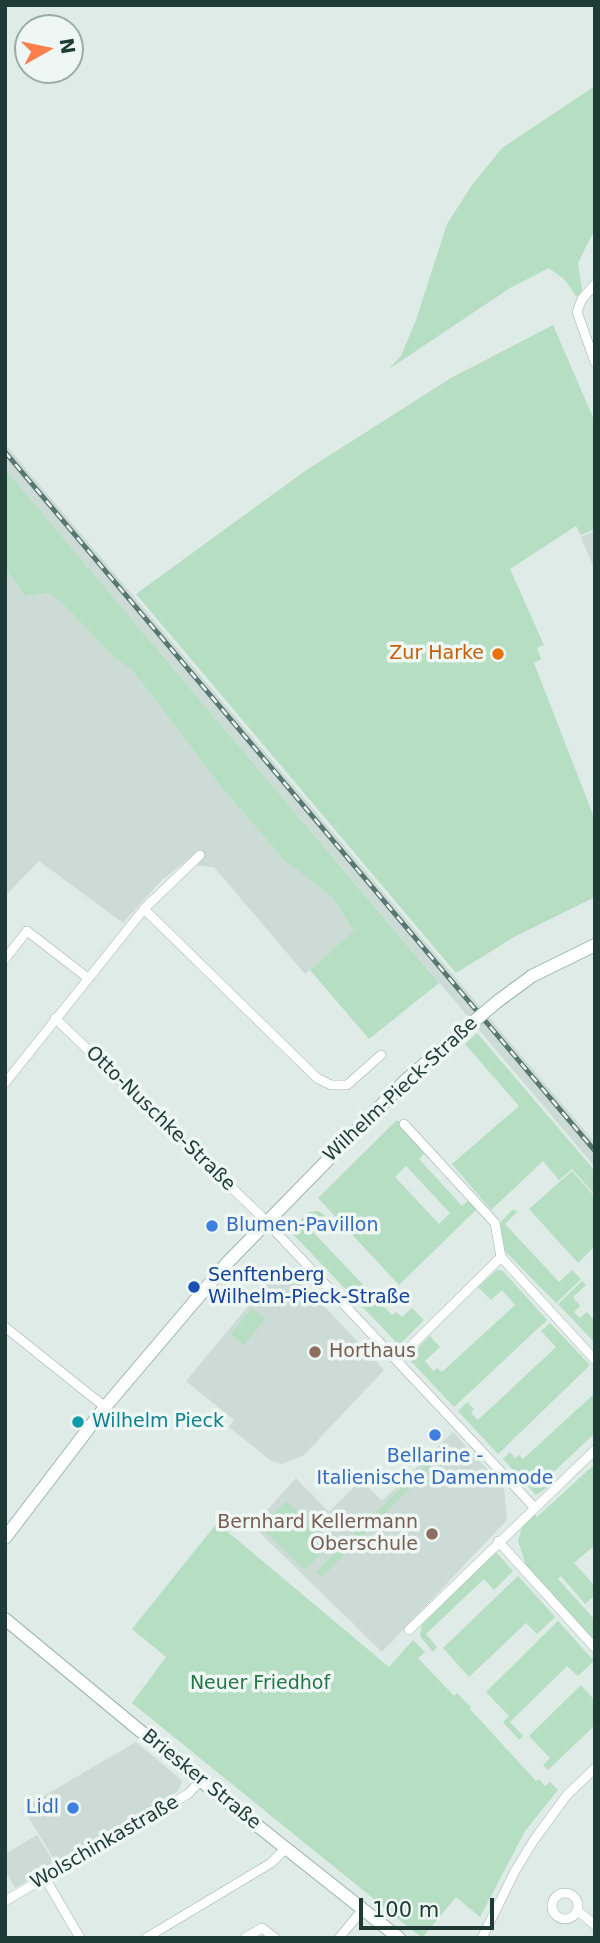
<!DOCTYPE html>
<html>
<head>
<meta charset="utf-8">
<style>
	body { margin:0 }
	#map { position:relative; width:600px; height:1943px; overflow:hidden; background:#deebe6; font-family:"DejaVu Sans",sans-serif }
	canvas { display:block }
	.frame { position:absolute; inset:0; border:7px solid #1e3b35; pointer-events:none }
	.north { position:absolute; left:14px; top:14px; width:70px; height:70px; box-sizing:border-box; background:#eef7f3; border:2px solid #9baca7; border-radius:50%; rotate:81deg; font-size:19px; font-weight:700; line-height:28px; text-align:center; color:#1e3b35 }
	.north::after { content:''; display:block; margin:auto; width:24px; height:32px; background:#fb7f4c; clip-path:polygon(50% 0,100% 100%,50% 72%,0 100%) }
	.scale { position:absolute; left:359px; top:1898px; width:135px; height:32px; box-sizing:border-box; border:4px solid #1e3b35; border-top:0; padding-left:9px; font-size:21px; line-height:24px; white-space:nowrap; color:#1e3b35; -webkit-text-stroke:5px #eef7f3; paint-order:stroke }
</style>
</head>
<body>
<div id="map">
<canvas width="600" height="1943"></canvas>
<div class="frame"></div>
<div class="north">N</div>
<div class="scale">100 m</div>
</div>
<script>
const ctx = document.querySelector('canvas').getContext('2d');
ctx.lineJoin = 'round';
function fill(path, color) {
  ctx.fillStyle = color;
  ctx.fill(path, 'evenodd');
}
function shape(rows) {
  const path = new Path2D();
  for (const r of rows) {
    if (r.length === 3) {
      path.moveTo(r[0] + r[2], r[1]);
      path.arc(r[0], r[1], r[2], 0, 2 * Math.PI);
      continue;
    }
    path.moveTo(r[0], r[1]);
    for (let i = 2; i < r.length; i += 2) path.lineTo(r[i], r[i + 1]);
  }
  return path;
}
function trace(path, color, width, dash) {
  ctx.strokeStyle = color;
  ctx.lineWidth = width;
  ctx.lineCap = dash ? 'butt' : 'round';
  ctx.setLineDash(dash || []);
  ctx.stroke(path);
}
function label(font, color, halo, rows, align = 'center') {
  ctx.font = font + ' "DejaVu Sans",sans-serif';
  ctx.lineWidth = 7;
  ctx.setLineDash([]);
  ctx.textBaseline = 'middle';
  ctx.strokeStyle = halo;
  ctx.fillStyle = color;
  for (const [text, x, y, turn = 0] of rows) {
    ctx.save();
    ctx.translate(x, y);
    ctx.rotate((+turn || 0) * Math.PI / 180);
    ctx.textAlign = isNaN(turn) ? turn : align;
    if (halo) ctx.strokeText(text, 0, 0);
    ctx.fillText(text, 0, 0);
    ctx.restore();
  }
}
fill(shape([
	[5,444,595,1143,595,1167,5,469],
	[595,531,595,571,581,537],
	[5,568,24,596,49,593,60,601,115,658,133,671,223,789,285,861,332,897,355,931,305,974,214,867,199,866,188,859,161,881,123,923,39,861,5,896],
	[284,1263,384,1370,304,1455,282,1464,271,1461,229,1427,234,1420,186,1381],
	[453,1432,504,1487,507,1520,382,1652,253,1526,296,1478,329,1512,361,1480,382,1501],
	[136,1742,179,1778,182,1782,178,1791,57,1864,23,1808],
	[37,1835,55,1864,15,1888,5,1870,5,1854]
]), '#ccdbd5');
fill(shape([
	[595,86,595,229,578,263,582,290,579,295,576,296,565,280,549,268,510,288,389,369,401,356,416,320,447,224,472,185,502,148],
	[553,325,595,422,595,529,581,535,576,526,510,569,544,645,537,648,541,659,534,663,595,820,595,897,514,937,456,973,136,594,305,471,451,378],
	[5,469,439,983,369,1039,310,970,354,931,332,897,285,861,223,789,133,671,115,658,60,601,49,593,24,596,5,568],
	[477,1033,595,1171,595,1195,572,1169,559,1180,543,1161,491,1210,452,1164,519,1106,465,1044],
	[397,1120,426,1152,419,1159,462,1206,470,1199,478,1208,399,1285,318,1198],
	[406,1166,450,1213,439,1224,395,1177],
	[572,1171,595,1197,595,1246,578,1263,529,1209],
	[512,1210,518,1211,505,1224,559,1282,572,1270,581,1279,556,1303,504,1250,500,1223],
	[318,1211,325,1216,311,1230,392,1315,396,1312,402,1317,412,1308,424,1320,399,1345,290,1231,309,1212],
	[497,1270,503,1271,547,1320,454,1407,408,1358,430,1336,440,1347,425,1361,433,1371,437,1368,442,1372,515,1305,502,1290,491,1300,478,1287],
	[582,1281,586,1285,573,1297,580,1306,574,1312,580,1318,587,1312,595,1321,595,1343,558,1304],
	[252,1308,265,1319,244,1345,231,1334],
	[550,1323,590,1365,498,1454,458,1411,467,1402,474,1409,471,1413,478,1420,556,1347,541,1331],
	[595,1393,595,1433,546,1479,551,1485,536,1495,503,1459,510,1452,515,1458,519,1455,523,1459],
	[441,1449,444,1453,322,1577,316,1572],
	[595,1464,595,1545,574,1563,595,1586,595,1595,585,1604,561,1576,558,1579,595,1620,595,1641,526,1565,518,1541,523,1524,534,1513,537,1517],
	[286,1501,331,1544,305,1570,261,1527],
	[217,1523,389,1667,413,1640,425,1652,418,1658,454,1696,457,1693,471,1707,470,1709,536,1781,539,1779,545,1786,550,1782,558,1790,525,1831,480,1917,456,1897,422,1938,132,1703,166,1657,132,1629],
	[494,1550,513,1571,494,1590,484,1579,426,1634,437,1647,433,1652,420,1636,422,1625],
	[518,1576,555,1617,537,1634,526,1623,469,1677,443,1648],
	[558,1621,594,1661,578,1676,567,1666,510,1722,523,1736,519,1740,503,1722,509,1716,486,1692],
	[581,1685,595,1701,595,1725,548,1770,543,1765,550,1758,529,1736]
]), '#b5dec2');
const minor = shape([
	[595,284,582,299,577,312,595,362],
	[144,909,200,855],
	[5,959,27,931,88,978],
	[55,1018,261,1216,534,1507],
	[5,1083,144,909,317,1078,331,1085,347,1085,381,1055],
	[404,1124,495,1223,501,1257],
	[501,1257,595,1360],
	[5,1327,105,1407],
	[397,1360,501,1257],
	[498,1541,595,1648],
	[409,1630,595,1450],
	[45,1878,80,1938],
	[565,1906,13],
	[5,1901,188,1794,200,1781],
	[578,1911,595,1925],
	[146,1938,271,1863,286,1848],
	[245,1938,262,1928,275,1938],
	[339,1938,363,1909],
	[482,1938,515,1871,534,1840,567,1795,595,1768]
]);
const secondary = shape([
	[498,1001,532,976,595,945],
	[5,1538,105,1407,228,1262,406,1080,459,1034],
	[5,1619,191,1773,399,1938]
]);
trace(minor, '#a1b3ad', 10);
trace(secondary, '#9cb7af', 14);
trace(minor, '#fff', 9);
trace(secondary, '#fff', 12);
const rail = shape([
	[5,452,595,1151]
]);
trace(rail, '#587770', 5);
trace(rail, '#eef7f3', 2.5, [8]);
const secondaryBridge = shape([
	[459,1034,498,1001]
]);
trace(secondaryBridge, '#9cb7af', 14, []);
trace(secondaryBridge, '#fff', 12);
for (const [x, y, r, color] of [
	[498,654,7,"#e8710a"],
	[212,1226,7,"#3f7fe0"],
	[194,1287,7,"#1a4fb4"],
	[315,1352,7,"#8d6e63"],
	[78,1422,7,"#0f9aa8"],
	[435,1435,7,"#3f7fe0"],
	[432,1534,7,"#8d6e63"],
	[73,1808,7,"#3f7fe0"]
]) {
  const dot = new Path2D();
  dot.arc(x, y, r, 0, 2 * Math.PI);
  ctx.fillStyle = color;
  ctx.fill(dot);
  trace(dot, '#eef7f3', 2.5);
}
label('19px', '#c56008', '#eef7f3', [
	["Zur Harke",484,654]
], 'right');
label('19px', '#1e3b35', '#eef7f3', [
	["Wilhelm-Pieck-Straße",401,1090,-43],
	["Otto-Nuschke-Straße",160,1119,44],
	["Briesker Straße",201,1780,39],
	["Wolschinkastraße",105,1843,-30]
]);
label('19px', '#366cbe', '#eef7f3', [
	["Blumen-Pavillon",226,1226],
	["Bellarine -",435,1457,"center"],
	["Italienische Damenmode",435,1479,"center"],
	["Lidl",59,1808,"right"]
], 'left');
label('19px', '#164399', '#eef7f3', [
	["Senftenberg",208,1276],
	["Wilhelm-Pieck-Straße",208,1298]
], 'left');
label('19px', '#785e54', '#eef7f3', [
	["Horthaus",329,1352],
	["Bernhard Kellermann",418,1523,"right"],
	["Oberschule",418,1545,"right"]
], 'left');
label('19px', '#0d838f', '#eef7f3', [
	["Wilhelm Pieck",92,1422]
], 'left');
label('19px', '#267448', '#eef7f3', [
	["Neuer Friedhof",260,1684]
]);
</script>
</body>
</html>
